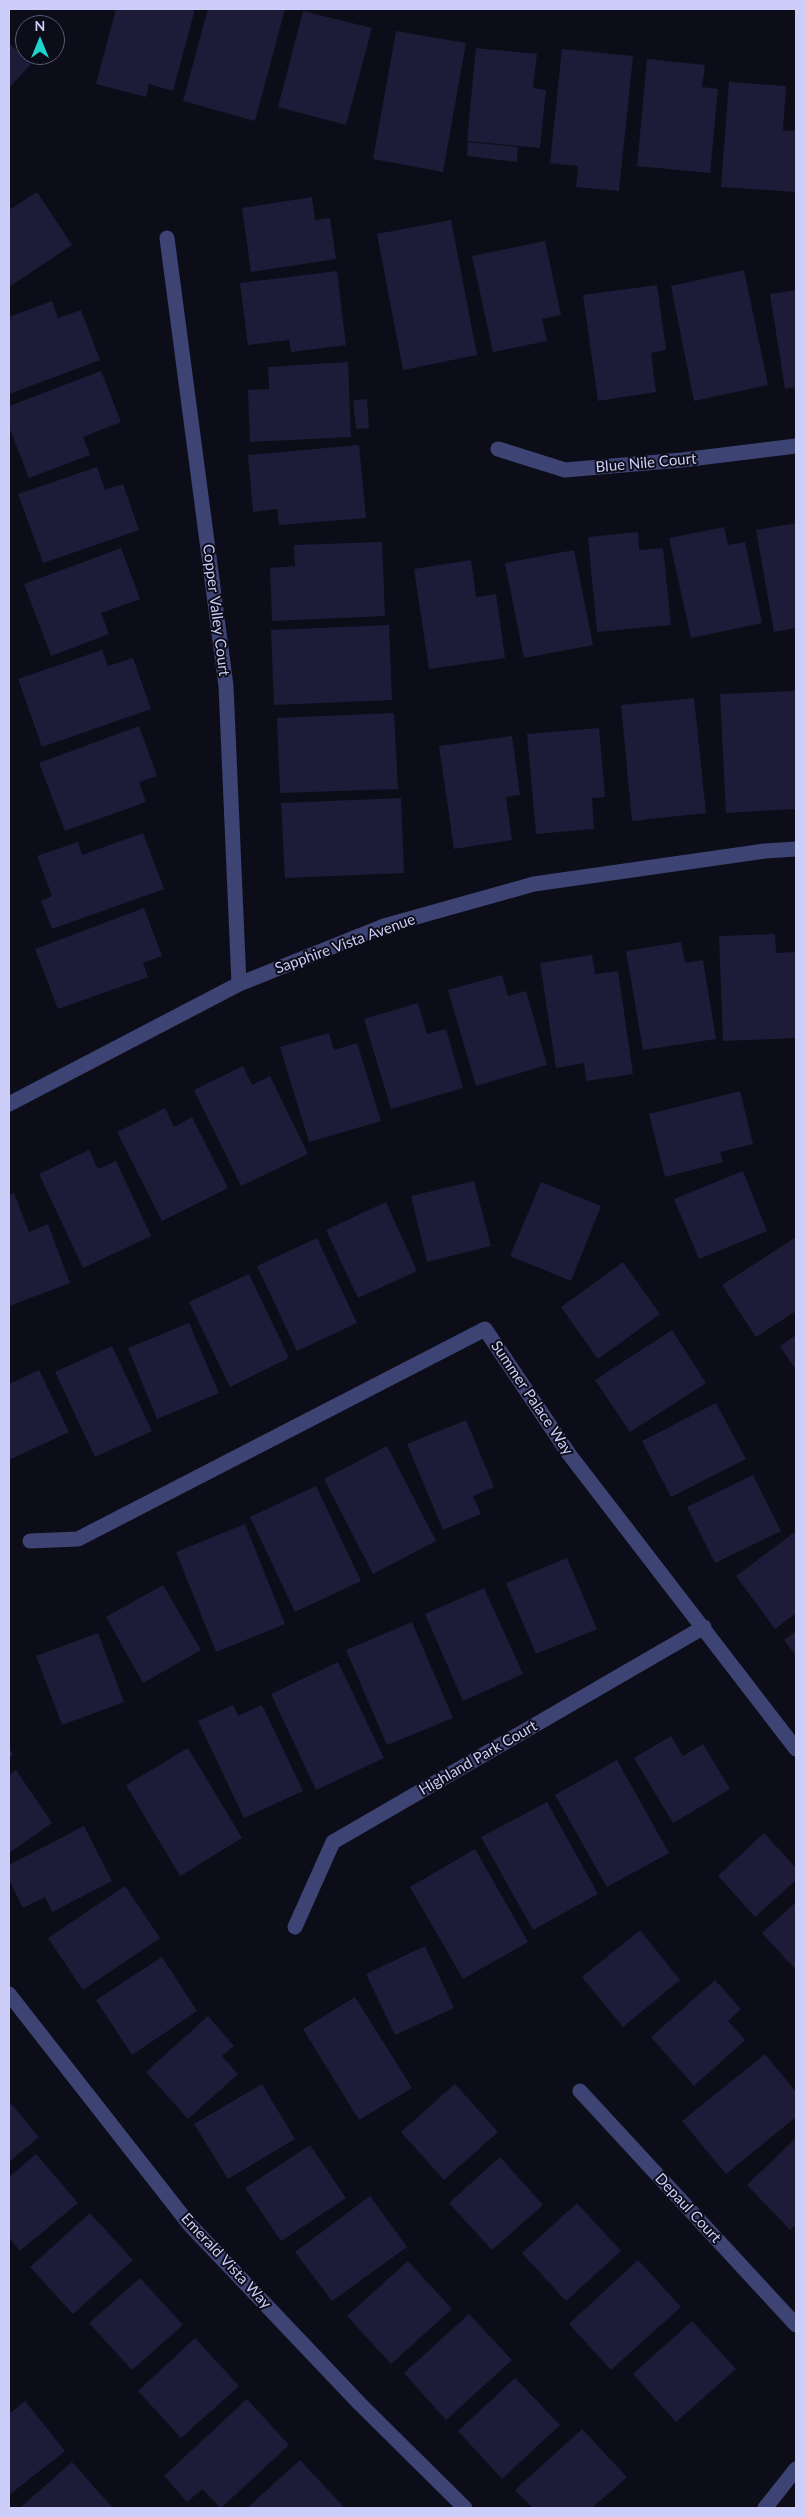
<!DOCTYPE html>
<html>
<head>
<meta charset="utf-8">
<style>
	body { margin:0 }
	#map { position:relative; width:805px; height:2517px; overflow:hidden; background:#0d0d19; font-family:Lato,sans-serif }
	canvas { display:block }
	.frame { position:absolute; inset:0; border:10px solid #cccdf8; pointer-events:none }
	.north { position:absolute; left:15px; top:15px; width:50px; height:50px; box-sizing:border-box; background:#0d0d19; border:1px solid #595a72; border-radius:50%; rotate:0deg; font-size:14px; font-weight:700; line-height:20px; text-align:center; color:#cccdf8 }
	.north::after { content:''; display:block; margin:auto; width:18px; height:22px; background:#1cd4cd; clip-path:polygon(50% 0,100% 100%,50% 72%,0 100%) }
</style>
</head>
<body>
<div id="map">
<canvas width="805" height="2517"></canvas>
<div class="frame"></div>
<div class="north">N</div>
</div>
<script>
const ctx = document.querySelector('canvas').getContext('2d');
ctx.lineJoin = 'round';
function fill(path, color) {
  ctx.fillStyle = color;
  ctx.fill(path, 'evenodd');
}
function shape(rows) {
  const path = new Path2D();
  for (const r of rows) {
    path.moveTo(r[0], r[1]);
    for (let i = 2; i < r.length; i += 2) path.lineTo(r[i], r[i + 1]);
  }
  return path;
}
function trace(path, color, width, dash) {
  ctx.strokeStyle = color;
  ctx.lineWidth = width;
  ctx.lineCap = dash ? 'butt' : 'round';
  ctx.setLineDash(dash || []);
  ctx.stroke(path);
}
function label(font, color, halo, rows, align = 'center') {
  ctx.font = font + ' Lato,sans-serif';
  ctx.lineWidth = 4;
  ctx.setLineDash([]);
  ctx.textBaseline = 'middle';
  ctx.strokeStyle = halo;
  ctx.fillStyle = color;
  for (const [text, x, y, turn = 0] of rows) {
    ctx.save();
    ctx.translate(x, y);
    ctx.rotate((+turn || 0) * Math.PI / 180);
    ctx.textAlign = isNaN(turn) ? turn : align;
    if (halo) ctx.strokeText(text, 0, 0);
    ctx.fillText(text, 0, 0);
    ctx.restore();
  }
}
fill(shape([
	[116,9,195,9,173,91,149,84,146,97,96,84],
	[208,9,285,9,255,121,183,101],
	[303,11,372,28,346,125,278,107],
	[396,31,466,43,443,172,373,159],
	[9,43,31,64,9,88],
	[476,48,537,54,533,88,546,90,540,148,467,141],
	[562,49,633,56,619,191,576,187,578,166,550,163],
	[647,59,705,65,702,87,718,89,710,173,637,166],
	[729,82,786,86,783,130,796,131,796,192,721,187],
	[468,142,518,147,517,162,467,156],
	[37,192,72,245,9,287,9,210],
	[312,197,315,220,330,218,336,259,251,272,242,208],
	[451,220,477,355,403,370,377,234],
	[545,241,561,315,542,319,547,341,493,352,472,256],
	[744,270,768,385,694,401,671,286],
	[337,271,346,345,291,352,289,340,248,345,240,283],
	[657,285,666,350,651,353,656,392,598,401,583,295],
	[796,290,796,387,785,389,770,294],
	[52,301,58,318,81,310,100,360,9,394,9,317],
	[348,362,351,437,250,442,248,390,269,389,268,367],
	[101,371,121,422,83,437,90,455,29,478,9,427,9,406],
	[367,399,369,428,356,429,353,400],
	[359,445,366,518,279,525,277,509,253,512,248,455],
	[97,467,105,490,123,484,139,530,43,563,18,494],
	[796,523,796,628,774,632,756,530],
	[724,527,728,545,745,542,762,623,691,638,669,538],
	[638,532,639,550,663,548,671,625,597,632,588,537],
	[382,542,385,616,272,621,270,568,295,566,294,545],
	[121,548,140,599,101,613,109,634,51,656,24,584],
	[574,550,593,645,524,658,505,563],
	[471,560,476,597,496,594,505,658,429,669,414,569],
	[389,625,392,700,274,705,271,630],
	[102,650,108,666,133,658,151,709,42,747,18,679],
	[795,691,796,809,726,813,720,694],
	[694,698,706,813,632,821,621,705],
	[394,713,398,789,280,793,277,718],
	[139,726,157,776,139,782,146,802,65,831,39,763],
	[599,728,605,797,592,798,594,829,536,834,527,734],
	[512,736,520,795,506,797,512,840,454,849,439,746],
	[401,798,404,873,285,878,281,803],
	[143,833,164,889,52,929,41,901,52,896,37,856,78,842,82,855],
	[144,908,162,956,143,963,148,977,58,1009,35,949],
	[775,934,776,953,795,952,796,1038,723,1041,719,936],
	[681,942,685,963,703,960,716,1039,643,1050,626,951],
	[592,955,595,974,618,971,633,1074,586,1081,584,1063,556,1068,540,963],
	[502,975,508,996,526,991,547,1065,476,1086,448,990],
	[418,1003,427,1034,446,1029,463,1088,391,1109,364,1019],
	[329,1033,334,1050,357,1043,381,1121,309,1142,280,1047],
	[243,1066,252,1085,270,1076,308,1154,241,1186,194,1090],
	[740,1091,753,1144,720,1152,723,1162,665,1177,649,1114],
	[165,1108,174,1127,192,1117,228,1188,162,1221,117,1132],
	[89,1150,98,1169,116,1161,151,1236,83,1268,39,1174],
	[743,1171,767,1231,699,1259,674,1199],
	[474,1181,491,1246,427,1262,411,1196],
	[541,1182,601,1206,571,1281,510,1256],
	[14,1193,29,1232,48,1224,70,1283,9,1306,9,1195],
	[386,1202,417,1271,358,1298,326,1230],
	[796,1237,796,1311,756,1337,722,1285],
	[317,1238,357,1323,297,1351,257,1266],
	[623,1262,660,1314,598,1359,561,1307],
	[249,1274,289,1358,230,1387,189,1302],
	[189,1323,219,1393,157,1419,128,1348],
	[672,1330,706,1383,630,1432,595,1380],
	[796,1335,796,1370,780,1346],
	[112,1346,152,1431,95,1457,55,1372],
	[39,1370,69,1432,9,1460,9,1384],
	[716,1403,746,1459,671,1497,642,1441],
	[466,1420,494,1487,473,1496,481,1514,443,1530,407,1444],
	[387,1446,436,1541,373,1574,324,1479],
	[753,1475,781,1531,715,1563,687,1507],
	[316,1486,361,1581,295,1612,250,1517],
	[245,1524,285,1624,216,1652,176,1552],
	[796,1531,796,1613,775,1629,736,1576],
	[567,1558,597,1629,536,1654,506,1583],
	[163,1585,201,1650,143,1683,106,1617],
	[484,1588,523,1674,463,1701,425,1614],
	[412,1622,453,1718,387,1745,346,1650],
	[796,1631,796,1656,784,1640],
	[98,1633,124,1702,62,1725,36,1656],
	[338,1662,384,1758,316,1790,271,1694],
	[233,1705,238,1716,262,1705,303,1791,244,1818,198,1721],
	[671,1736,683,1756,703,1744,730,1789,673,1823,634,1758],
	[9,1747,13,1755,9,1758],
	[188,1748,242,1838,180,1876,126,1785],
	[617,1760,669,1853,607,1887,555,1795],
	[16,1770,52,1823,9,1853,9,1775],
	[547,1802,598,1894,533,1930,481,1837],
	[84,1826,112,1881,52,1912,45,1897,23,1908,9,1880,9,1865],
	[764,1833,796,1868,796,1880,755,1917,718,1876],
	[475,1849,528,1942,463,1979,410,1887],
	[125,1886,160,1938,83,1990,48,1938],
	[796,1902,796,1970,762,1933],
	[640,1930,680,1980,623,2027,582,1977],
	[425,1946,454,2008,395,2035,366,1974],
	[162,1957,197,2011,132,2055,96,2000],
	[715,1980,741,2009,728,2021,745,2040,694,2086,651,2037],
	[355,1997,412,2088,359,2120,303,2029],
	[208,2016,234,2046,222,2056,238,2074,188,2119,146,2072],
	[765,2054,796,2092,796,2117,726,2174,682,2121],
	[262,2084,295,2139,228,2179,194,2124],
	[455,2084,498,2132,444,2180,401,2132],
	[9,2101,39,2137,9,2162],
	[796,2138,796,2225,790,2230,747,2185],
	[310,2145,346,2198,281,2241,245,2188],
	[36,2154,78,2203,20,2251,9,2237,9,2177],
	[500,2157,543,2205,492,2250,449,2203],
	[370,2196,407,2247,332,2301,295,2252],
	[577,2203,621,2251,566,2301,522,2253],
	[90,2213,133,2260,73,2314,30,2267],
	[638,2260,681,2307,611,2370,569,2324],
	[408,2261,452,2309,391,2364,347,2316],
	[140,2278,183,2325,132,2370,89,2323],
	[469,2314,512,2360,446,2420,404,2373],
	[692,2321,736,2369,676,2422,633,2374],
	[195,2338,239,2386,181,2438,138,2391],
	[515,2378,560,2425,502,2479,458,2431],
	[247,2399,289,2445,221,2508,202,2489,187,2502,164,2476],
	[25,2401,65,2451,9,2495,9,2414],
	[582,2429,627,2477,592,2508,533,2508,515,2490],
	[300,2460,343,2506,340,2508,247,2508],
	[72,2462,113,2508,20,2508]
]), '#1d1b38');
trace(shape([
	[167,238,226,686,239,984],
	[498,449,565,470,682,460,796,446],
	[9,1104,239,984,384,926,534,884,765,851,796,849],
	[30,1541,78,1539,485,1329,569,1454,796,1749],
	[295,1927,333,1842,704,1627],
	[9,1994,189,2224,360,2404,465,2508],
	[580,2091,796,2325],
	[765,2508,796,2469]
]), '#3d4372', 15);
label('15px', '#cccdf8', '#0d0d19', [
	["Blue Nile Court",646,463,-5],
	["Copper Valley Court",216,610,83],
	["Sapphire Vista Avenue",345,944,-20],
	["Summer Palace Way",532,1398,56],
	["Highland Park Court",478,1758,-30],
	["Depaul Court",688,2208,47],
	["Emerald Vista Way",226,2261,47]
]);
</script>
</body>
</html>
